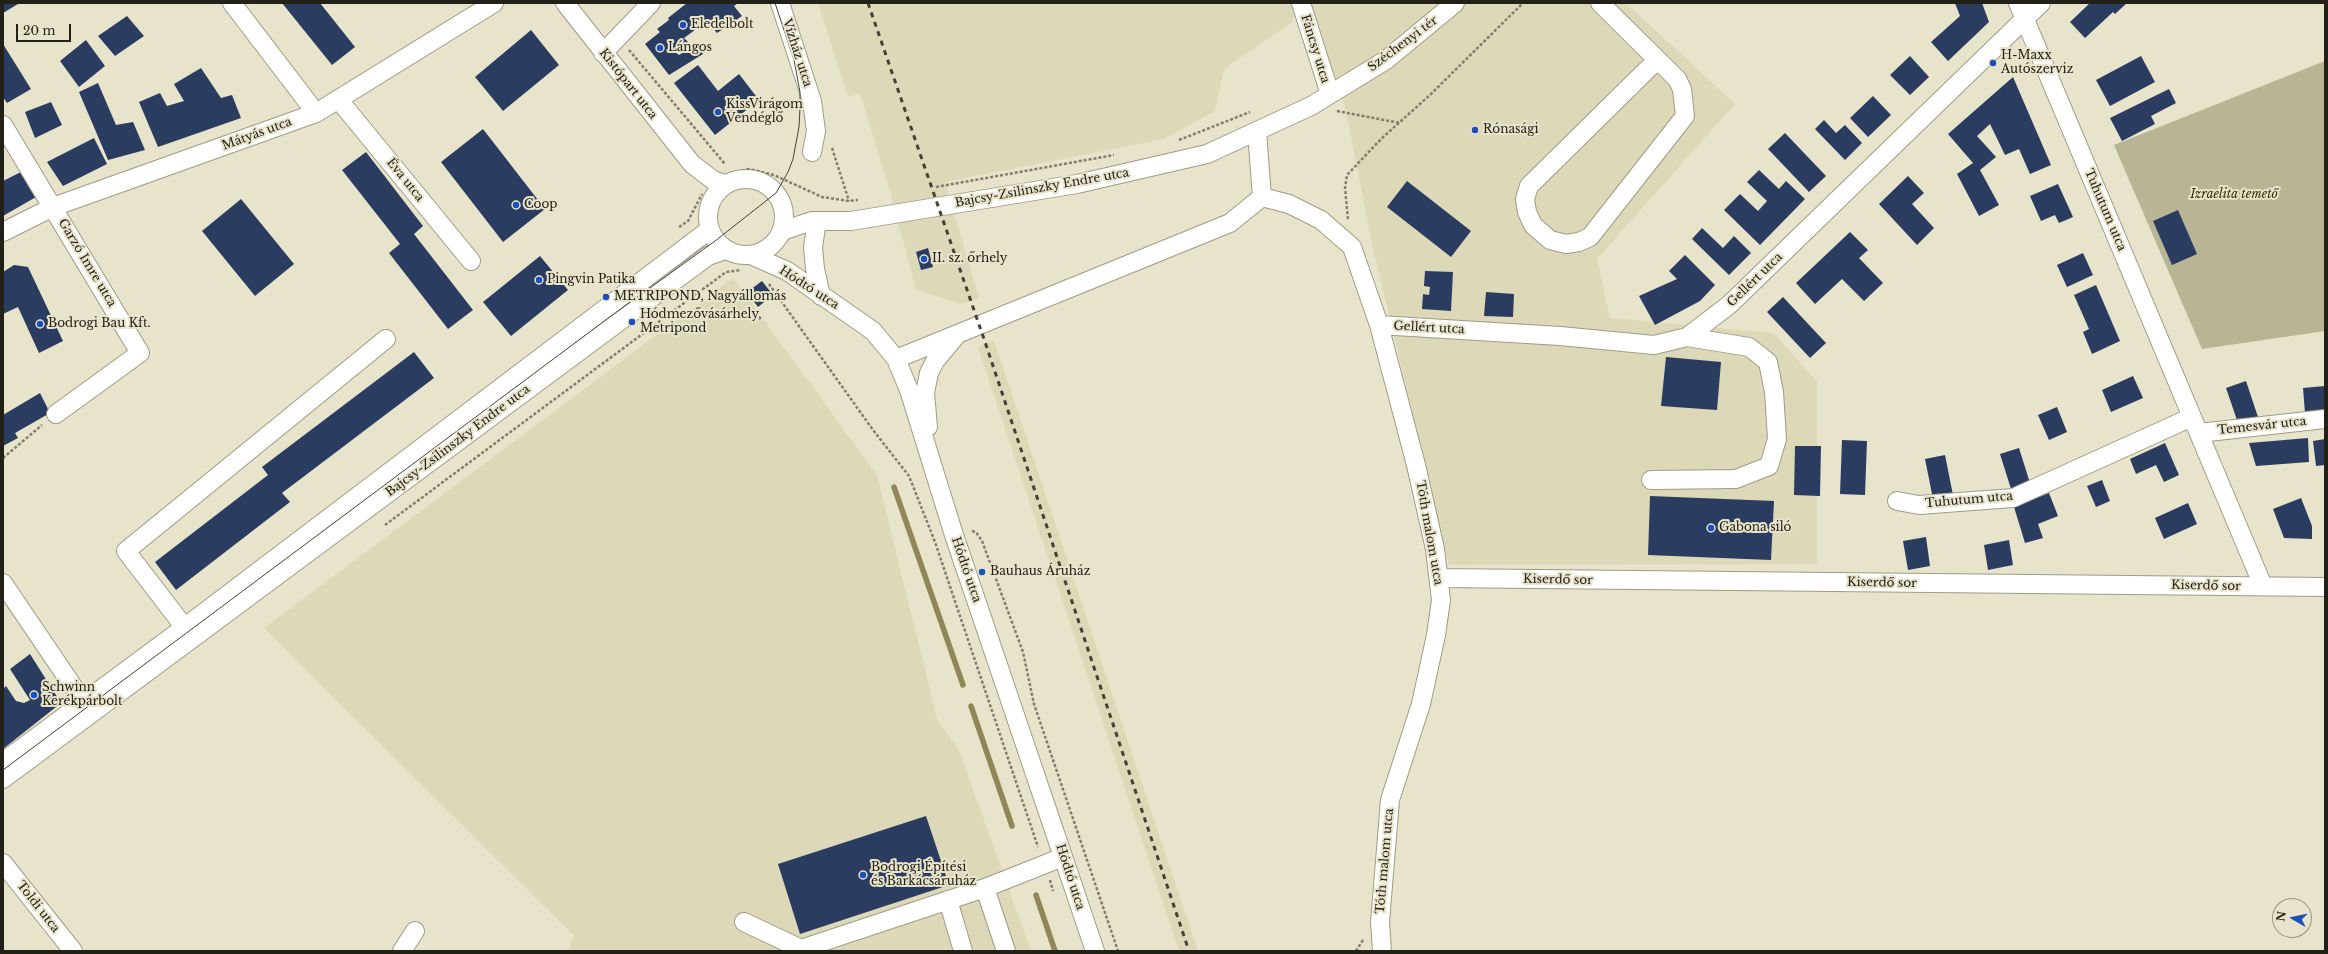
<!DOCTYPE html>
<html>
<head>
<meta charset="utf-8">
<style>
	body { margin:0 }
	#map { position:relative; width:2328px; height:954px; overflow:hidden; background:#e8e4cb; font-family:"Libre Baskerville",serif }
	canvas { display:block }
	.frame { position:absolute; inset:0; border:4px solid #222017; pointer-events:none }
	.north { position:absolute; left:2272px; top:898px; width:40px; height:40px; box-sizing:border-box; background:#e8e4cb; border:1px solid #999683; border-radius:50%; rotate:279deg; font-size:11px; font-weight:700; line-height:16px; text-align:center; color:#222017 }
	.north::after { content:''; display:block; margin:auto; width:14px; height:18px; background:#1b4fbb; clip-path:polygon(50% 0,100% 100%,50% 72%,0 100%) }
	.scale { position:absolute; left:16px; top:24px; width:55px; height:18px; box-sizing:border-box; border:2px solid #222017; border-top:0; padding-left:5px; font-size:12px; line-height:14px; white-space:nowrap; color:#222017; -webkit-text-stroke:3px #e8e4cb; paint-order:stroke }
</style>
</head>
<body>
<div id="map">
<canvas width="2328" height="954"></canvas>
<div class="frame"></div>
<div class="north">N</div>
<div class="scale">20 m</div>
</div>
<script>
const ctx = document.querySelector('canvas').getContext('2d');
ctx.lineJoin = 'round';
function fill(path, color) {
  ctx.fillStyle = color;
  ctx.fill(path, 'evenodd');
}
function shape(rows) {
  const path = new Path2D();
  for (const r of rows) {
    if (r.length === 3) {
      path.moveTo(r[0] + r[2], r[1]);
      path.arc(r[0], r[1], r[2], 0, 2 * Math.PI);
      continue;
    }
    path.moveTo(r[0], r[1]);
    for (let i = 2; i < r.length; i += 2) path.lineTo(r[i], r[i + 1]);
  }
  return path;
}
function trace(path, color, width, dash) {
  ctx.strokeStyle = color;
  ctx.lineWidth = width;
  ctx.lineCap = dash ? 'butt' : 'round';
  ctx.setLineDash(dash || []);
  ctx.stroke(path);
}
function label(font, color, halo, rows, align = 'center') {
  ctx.font = font + ' "Libre Baskerville",serif';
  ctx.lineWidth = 4;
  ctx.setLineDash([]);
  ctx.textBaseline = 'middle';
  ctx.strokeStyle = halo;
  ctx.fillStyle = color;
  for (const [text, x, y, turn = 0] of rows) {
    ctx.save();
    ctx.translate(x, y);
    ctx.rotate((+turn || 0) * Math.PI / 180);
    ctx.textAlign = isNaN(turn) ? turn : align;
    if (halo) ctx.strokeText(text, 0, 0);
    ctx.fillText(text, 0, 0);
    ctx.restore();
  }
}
fill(shape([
	[818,3,1298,3,1292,22,1224,69,1215,111,1164,139,945,182,979,298,962,304,916,290,890,192,860,93,848,97],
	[1310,3,1626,3,1735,104,1597,259,1610,318,1773,333,1817,381,1817,564,1449,565,1372,244,1345,106],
	[733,278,877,475,937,719,959,750,1031,951,568,951,574,936,264,628],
	[994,340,1198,951,1179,951,978,347]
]), '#ddd8b8');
fill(shape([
	[2325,61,2325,331,2202,349,2114,145]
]), '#b9b494');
trace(shape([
	[894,487,963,685],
	[971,706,1012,826],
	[1036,895,1055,951]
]), '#908759', 5.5);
fill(shape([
	[3,3,17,3,18,4,3,13],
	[282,3,320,3,355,47,332,65],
	[687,3,738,3,734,6,742,16,717,33,707,21,684,38,688,42,675,52,679,55,697,44,703,54,669,75,645,44,660,32,657,29,669,20,668,18],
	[1955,3,1982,3,1989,22,1948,61,1931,42,1960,16],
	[2090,3,2127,3,2115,14,2113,12,2085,38,2070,22],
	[127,16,144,36,115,56,98,36],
	[531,30,559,65,503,111,475,77],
	[86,40,105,66,79,87,60,61],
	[3,44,31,89,7,103,3,97],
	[1910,56,1929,77,1910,95,1890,75],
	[2141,56,2155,82,2110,106,2096,80],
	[698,65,718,91,739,74,759,100,715,135,674,83],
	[201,68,221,98,232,95,241,118,158,147,139,102,160,93,167,106,184,101,174,84],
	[2013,77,2051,165,2030,174,2019,149,2005,155,1990,124,1977,136,1996,157,1980,170,1999,205,1979,216,1957,174,1973,163,1948,134],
	[98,83,116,125,133,122,145,150,108,160,79,92],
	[2169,89,2176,103,2151,116,2155,124,2122,141,2110,118],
	[1873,96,1891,115,1868,137,1850,118],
	[51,102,62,125,35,138,25,112],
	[1824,120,1836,133,1845,125,1862,143,1845,160,1815,129],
	[483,129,545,209,503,242,441,162],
	[1785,133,1826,176,1809,192,1768,149],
	[94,138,107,164,63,186,47,162],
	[366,152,423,226,414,234,473,310,448,329,389,253,400,244,342,170],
	[1759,170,1779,189,1786,181,1805,199,1760,245,1724,210,1740,194,1758,211,1767,201,1747,182],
	[21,172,36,197,3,216,3,181],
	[1908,176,1924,193,1912,204,1934,228,1917,245,1879,204],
	[1407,181,1471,231,1451,257,1387,207],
	[2058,184,2073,217,2059,223,2055,215,2041,221,2030,196],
	[241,199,294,264,255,296,202,231],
	[2178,210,2197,254,2172,265,2153,221],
	[1702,228,1723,248,1734,236,1751,253,1729,275,1692,239],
	[1850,232,1868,250,1859,258,1883,283,1864,301,1842,279,1815,304,1796,283],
	[928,248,933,267,921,270,916,252],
	[2083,253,2093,275,2067,287,2057,265],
	[1685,255,1715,285,1700,301,1655,325,1639,296,1677,279,1669,271],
	[540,256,568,290,511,336,483,302],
	[14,265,28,267,63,341,39,353,18,307,3,314,3,272],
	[1425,271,1453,272,1451,311,1422,309,1423,294,1429,295,1430,287,1424,286],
	[762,281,773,295,758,307,747,292],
	[2096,285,2120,341,2092,354,2083,332,2089,329,2074,295],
	[1486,292,1514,294,1513,317,1484,316],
	[1783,297,1826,343,1810,358,1767,312],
	[414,352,434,378,282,493,290,502,176,590,155,562,268,475,262,467],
	[1666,357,1721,362,1717,410,1661,406],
	[2133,376,2143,398,2111,412,2102,390],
	[2246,381,2259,420,2238,423,2226,388],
	[2325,386,2325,411,2305,413,2303,388],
	[40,393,50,413,15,433,18,438,3,446,3,415],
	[2057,407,2067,432,2049,440,2038,415],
	[2308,438,2309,462,2256,466,2249,443],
	[2325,439,2325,465,2316,466,2313,441],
	[1842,440,1867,441,1865,495,1840,494],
	[2165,443,2179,475,2164,482,2156,465,2136,474,2130,459],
	[1795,446,1821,446,1820,496,1794,495],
	[2019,448,2030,483,2011,489,2000,454],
	[1945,455,1953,495,1933,499,1925,459],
	[2102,480,2110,501,2096,507,2087,486],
	[2049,493,2058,516,2038,524,2043,538,2025,543,2014,507],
	[1650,496,1774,501,1771,560,1648,555],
	[2301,498,2312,526,2312,539,2284,538,2273,509],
	[2188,503,2197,524,2164,539,2155,518],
	[1926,537,1930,566,1908,570,1903,541],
	[2009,540,2013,565,1988,570,1984,545],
	[30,654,61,703,3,749,3,689,6,686,16,701,24,703,30,700,10,669],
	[926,816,949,885,800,934,778,864]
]), '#2a3d60');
const minor = shape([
	[232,3,316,113],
	[565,3,692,164,713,180,724,184],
	[780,3,812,101,816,131,812,152],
	[1301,3,1330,94],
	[1600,3,1677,79,1682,89,1685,116,1590,237,1579,242,1566,244,1550,240,1533,225,1527,212,1525,199,1529,186,1657,60],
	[2018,3,2263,586],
	[603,53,651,3],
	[338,99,471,261],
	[3,125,140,353,56,414],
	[1257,132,1262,197],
	[746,217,38],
	[1262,197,1289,204,1321,220,1352,247,1379,325,1416,465,1435,549,1441,600,1436,635,1421,704,1390,800,1380,922,1382,951],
	[817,221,813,247,815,269,821,296],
	[782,231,812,221,851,221,1077,184,1207,154,1311,106,1386,60,1455,3],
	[3,232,53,207,316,113,494,3],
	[751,255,787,271,873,331,896,359,909,390,954,535,1095,951],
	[1379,325,1560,336,1654,345,1687,337,1729,305,2041,3],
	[896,359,1230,223,1262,197],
	[928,427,925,393,929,373,935,361,956,336],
	[2199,433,2325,419],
	[1651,480,1736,479,1769,466,1777,439,1774,392,1768,362,1749,347,1687,337],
	[1897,501,1919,505,2013,498,2192,417],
	[1439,578,2325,587],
	[3,583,91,713],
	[192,637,126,551,386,339],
	[3,762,185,627,709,230],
	[3,779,620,321,708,256,725,250],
	[3,863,73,951],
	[985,888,1006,951],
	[948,900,963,951],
	[744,922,801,949,985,888,1063,857],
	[402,951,415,931]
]);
trace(minor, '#9f9b84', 20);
trace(shape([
	[629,50,725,164],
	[1337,111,1400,123],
	[1179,140,1250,112],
	[832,148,849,201],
	[737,172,749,169,774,175,822,197,849,201,858,200],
	[936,187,1114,155],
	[1348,219,1345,188,1347,175,1381,139,1431,94,1523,3],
	[679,227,688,221,702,194],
	[769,284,873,430,909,476,935,542,1038,847],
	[3,458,42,425],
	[385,525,726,272,741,270],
	[972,531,976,532,982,541,1023,652,1034,704,1118,951],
	[1050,880,1053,891],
	[1356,951,1363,940]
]), '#817e6e', 2.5, [3, 2]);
trace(minor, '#fff', 18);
trace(shape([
	[3,770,607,319,715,241,776,193,788,172,793,159,799,127,800,108,800,92,794,60,775,3]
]), '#444236', 1);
trace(shape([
	[868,3,984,339,1189,951]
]), '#444236', 3, [5, 5]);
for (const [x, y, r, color] of [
	[683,25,4,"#1b4fbb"],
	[660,48,4,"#1b4fbb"],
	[1993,63,4,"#1b4fbb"],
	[718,112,4,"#1b4fbb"],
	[1475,130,4,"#1b4fbb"],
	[516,205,4,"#1b4fbb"],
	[924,259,4,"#1b4fbb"],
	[539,280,4,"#1b4fbb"],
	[606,297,4,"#1b4fbb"],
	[632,322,4,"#1b4fbb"],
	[40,324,4,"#1b4fbb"],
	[1711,528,4,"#1b4fbb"],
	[982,572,4,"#1b4fbb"],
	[34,695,4,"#1b4fbb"],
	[863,875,4,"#1b4fbb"]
]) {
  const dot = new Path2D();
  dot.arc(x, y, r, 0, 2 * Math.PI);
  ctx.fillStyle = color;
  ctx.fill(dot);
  trace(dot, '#e8e4cb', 1.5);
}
label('12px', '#222017', '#e8e4cb', [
	["Eledelbolt",691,25],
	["Lángos",668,48],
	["H-Maxx",2001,56],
	["Autószerviz",2001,70],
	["KissVirágom",726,105],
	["Vendéglő",726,119],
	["Rónasági",1483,130],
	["Coop",524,205],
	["II. sz. őrhely",932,259],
	["Pingvin Patika",547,280],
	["METRIPOND, Nagyállomás",614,297],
	["Hódmezővásárhely,",640,315],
	["Metripond",640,329],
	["Bodrogi Bau Kft.",48,324],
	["Gabona siló",1719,528],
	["Bauhaus Áruház",990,572],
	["Schwinn",42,688],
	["Kerékpárbolt",42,702],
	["Bodrogi Építési",871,868],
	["és Barkácsáruház",871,882]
], 'left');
label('12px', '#222017', '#e8e4cb', [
	["Széchenyi tér",1403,44,-37],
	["Fáncsy utca",1315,49,73],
	["Vízház utca",797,53,72],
	["Kistópart utca",628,84,52],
	["Mátyás utca",257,134,-20],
	["Éva utca",405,180,51],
	["Bajcsy-Zsilinszky Endre utca",1042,188,-10],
	["Tuhutum utca",2105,210,67],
	["Garzó Imre utca",87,263,59],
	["Gellért utca",1755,280,-44],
	["Hódtó utca",809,288,33],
	["Gellért utca",1429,328,3],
	["Temesvár utca",2262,426,-6],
	["Bajcsy-Zsilinszky Endre utca",458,441,-37],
	["Tuhutum utca",1969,500,-5],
	["Tóth malom utca",1429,533,80],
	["Hódtó utca",966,570,71],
	["Kiserdő sor",1558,580,1],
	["Kiserdő sor",1882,583,1],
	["Kiserdő sor",2206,586,1],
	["Tóth malom utca",1385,861,-85],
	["Hódtó utca",1070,877,72],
	["Toldi utca",38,907,52]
]);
label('italic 12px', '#312a01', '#e8e4cb', [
	["Izraelita temető",2234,195]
]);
</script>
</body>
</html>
